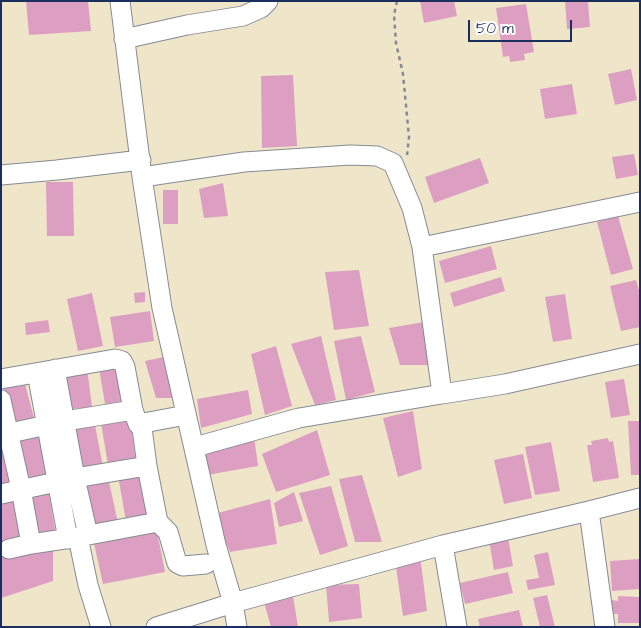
<!DOCTYPE html>
<html>
<head>
<meta charset="utf-8">
<style>
	body { margin:0 }
	#map { position:relative; width:641px; height:628px; overflow:hidden; background:#efe6ca; font-family:"Architects Daughter",sans-serif }
	canvas { display:block }
	.frame { position:absolute; inset:0; border:2px solid #1b2f5e; pointer-events:none }
	.scale { position:absolute; left:468px; top:20px; width:104px; height:22px; box-sizing:border-box; border:2px solid #1b2f5e; border-top:0; padding-left:6px; font-size:15px; line-height:18px; white-space:nowrap; color:#1b2f5e; -webkit-text-stroke:4px #fff; paint-order:stroke }
</style>
</head>
<body>
<div id="map">
<canvas width="641" height="628"></canvas>
<div class="frame"></div>
<div class="scale">50 m</div>
</div>
<script>
const ctx = document.querySelector('canvas').getContext('2d');
ctx.lineJoin = 'round';
function fill(path, color) {
  ctx.fillStyle = color;
  ctx.fill(path, 'evenodd');
}
function shape(rows) {
  const path = new Path2D();
  for (const r of rows) {
    path.moveTo(r[0], r[1]);
    for (let i = 2; i < r.length; i += 2) path.lineTo(r[i], r[i + 1]);
  }
  return path;
}
function trace(path, color, width, dash) {
  ctx.strokeStyle = color;
  ctx.lineWidth = width;
  ctx.lineCap = dash ? 'butt' : 'round';
  ctx.setLineDash(dash || []);
  ctx.stroke(path);
}
fill(shape([
	[26,1,88,1,91,31,29,35],
	[420,1,454,1,457,16,424,23],
	[565,1,588,1,590,27,567,29],
	[526,4,534,52,524,54,525,60,510,62,509,56,503,57,496,8],
	[631,69,637,100,615,105,608,74],
	[293,75,297,146,262,148,261,76],
	[572,84,577,114,545,119,540,89],
	[634,154,638,175,616,179,612,157],
	[480,158,489,183,434,203,425,177],
	[46,182,73,182,74,236,47,236],
	[223,183,228,216,204,218,199,189],
	[163,190,178,190,178,224,163,224],
	[618,216,633,269,611,275,597,222],
	[491,246,497,269,445,283,439,261],
	[359,270,369,326,334,330,325,272],
	[501,277,505,291,454,307,450,293],
	[636,280,640,294,640,327,621,331,610,286],
	[145,292,145,302,135,303,134,293],
	[92,293,103,346,78,351,67,299],
	[565,294,572,339,553,342,545,297],
	[150,311,154,341,115,347,110,317],
	[48,320,50,332,26,335,25,323],
	[424,322,430,365,400,365,389,328],
	[321,336,336,400,315,405,291,344],
	[361,336,375,392,346,400,334,341],
	[276,346,292,406,265,415,251,354],
	[164,357,172,398,156,398,145,361],
	[119,364,124,401,105,404,99,368],
	[87,368,92,407,70,409,66,371],
	[624,379,630,415,611,418,605,382],
	[24,380,34,418,12,423,3,385],
	[248,390,252,414,201,428,197,399],
	[413,411,422,469,398,477,383,418],
	[130,419,136,461,108,465,101,423],
	[628,421,640,421,640,475,631,475],
	[95,425,103,467,78,472,70,430],
	[317,430,330,475,276,492,262,454],
	[42,436,49,478,25,482,18,440],
	[254,436,258,466,207,475,199,448],
	[608,438,609,442,613,441,619,478,593,482,587,445,592,445,591,441],
	[551,442,560,491,535,495,525,447],
	[1,443,16,485,1,488],
	[523,454,532,498,504,504,494,460],
	[140,472,149,517,126,521,118,476],
	[362,475,382,542,355,542,339,479],
	[108,477,118,523,93,528,83,482],
	[331,486,348,546,320,555,299,493],
	[48,488,56,536,34,539,26,492],
	[294,492,303,521,279,527,274,503],
	[13,496,22,544,1,546,1,499],
	[270,499,277,544,230,552,214,514],
	[156,526,165,572,103,584,93,539],
	[508,537,513,566,494,570,489,540],
	[53,544,53,581,1,598,1,551],
	[548,552,555,585,528,590,526,580,539,578,534,555],
	[420,555,427,611,403,616,395,560],
	[640,559,640,589,612,591,610,561],
	[508,572,513,593,465,604,460,583],
	[359,584,362,618,329,622,326,585],
	[547,595,555,627,540,627,533,598],
	[293,596,298,627,271,627,264,602],
	[618,596,640,597,640,623,618,623,618,614,612,614,612,600,618,601],
	[519,610,523,627,480,627,478,619]
]), '#dd9fc1');
const minor = shape([
	[120,1,142,177,162,308,216,545,233,603,156,627],
	[124,39,187,25,243,16,261,8,268,1],
	[1,175,57,170,141,160],
	[142,177,244,162,350,155,377,156,393,163,412,208,422,247,442,394,299,418,195,447],
	[422,247,640,202],
	[55,369,75,478,88,535],
	[37,373,68,539],
	[1,379,115,359,122,361,125,367,133,410],
	[442,394,505,384,640,354],
	[1,400,21,489,31,544],
	[138,424,186,415],
	[1,435,65,421,133,410,138,424,142,428,147,466,158,522],
	[1,494,75,478,147,466],
	[589,511,605,627],
	[78,537,158,522,168,532,177,563,183,566,206,564],
	[443,545,457,627],
	[9,549,31,544,78,537,88,585,101,627],
	[237,627,233,603,443,545,589,511,640,498]
]);
trace(minor, '#858a94', 21);
trace(shape([
	[397,1,394,15,396,43,403,74,409,137,407,155]
]), '#858a94', 2.5, [4, 4]);
trace(minor, '#fff', 19);
</script>
</body>
</html>
